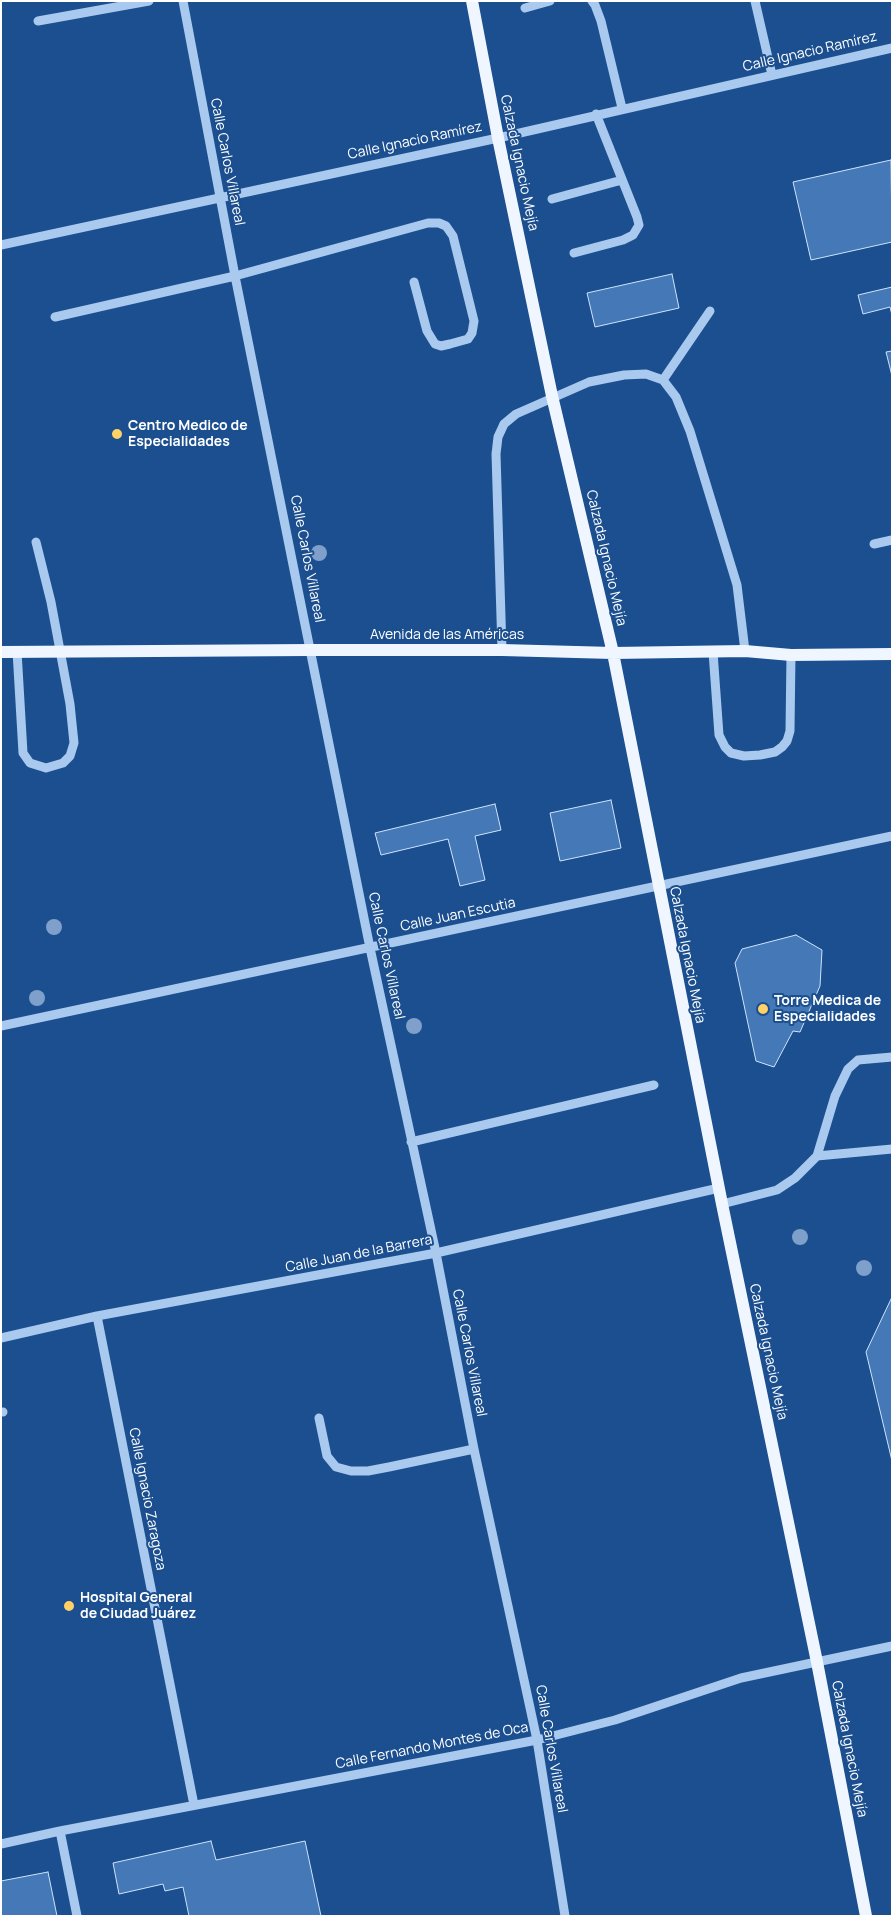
<!DOCTYPE html>
<html>
<head>
<meta charset="utf-8">
<style>
	body { margin:0 }
	#map { position:relative; width:893px; height:1917px; overflow:hidden; background:#1b4f8f; font-family:Manrope,sans-serif }
	canvas { display:block }
	.frame { position:absolute; inset:0; border:2px solid #fff; pointer-events:none }
</style>
</head>
<body>
<div id="map">
<canvas width="893" height="1917"></canvas>
<div class="frame"></div>
</div>
<script>
const ctx = document.querySelector('canvas').getContext('2d');
ctx.lineJoin = 'round';
function fill(path, color) {
  ctx.fillStyle = color;
  ctx.fill(path, 'evenodd');
}
function shape(rows) {
  const path = new Path2D();
  for (const r of rows) {
    path.moveTo(r[0], r[1]);
    for (let i = 2; i < r.length; i += 2) path.lineTo(r[i], r[i + 1]);
  }
  return path;
}
function trace(path, color, width, dash) {
  ctx.strokeStyle = color;
  ctx.lineWidth = width;
  ctx.lineCap = dash ? 'butt' : 'round';
  ctx.setLineDash(dash || []);
  ctx.stroke(path);
}
function label(font, color, halo, rows, align = 'center') {
  ctx.font = font + ' Manrope,sans-serif';
  ctx.lineWidth = 4;
  ctx.setLineDash([]);
  ctx.textBaseline = 'middle';
  ctx.strokeStyle = halo;
  ctx.fillStyle = color;
  for (const [text, x, y, turn = 0] of rows) {
    ctx.save();
    ctx.translate(x, y);
    ctx.rotate((+turn || 0) * Math.PI / 180);
    ctx.textAlign = isNaN(turn) ? turn : align;
    if (halo) ctx.strokeText(text, 0, 0);
    ctx.fillText(text, 0, 0);
    ctx.restore();
  }
}
const building = shape([
	[891,160,892,242,811,260,793,182,891,160],
	[672,274,679,308,595,327,587,293,672,274],
	[892,287,892,315,890,307,863,314,858,295,892,287],
	[892,351,892,376,886,352,892,351],
	[611,800,621,848,560,861,550,813,611,800],
	[495,804,501,830,475,836,485,880,460,886,448,839,381,855,375,833,495,804],
	[796,935,822,950,820,986,800,1032,793,1031,774,1067,756,1061,735,963,742,949,796,935],
	[892,1297,892,1461,866,1352,892,1297],
	[211,1841,216,1860,305,1841,321,1916,189,1916,183,1887,165,1891,163,1884,119,1894,113,1863,211,1841],
	[48,1872,57,1916,1,1916,1,1881,48,1872]
]);
fill(building, '#4478b7');
trace(building, '#cfe3fa', 1);
trace(shape([
	[183,1,235,276,370,948,436,1253,474,1449,537,1740,565,1916],
	[592,1,595,5,601,21,622,108],
	[755,1,772,75],
	[525,8,550,1],
	[38,21,149,1],
	[552,199,622,180],
	[1,245,498,138,892,48],
	[574,253,623,240,633,235,639,225,637,217,596,114],
	[55,317,235,276,428,223,439,223,446,226,453,236,474,321,472,333,468,339,450,344,441,346,435,344,427,331,414,282],
	[663,380,710,311],
	[874,544,892,540],
	[502,650,496,454,498,437,504,424,516,414,589,382,624,375,646,374,663,380,676,397,690,431,737,585,745,651],
	[17,651,23,753,30,763,46,768,63,763,70,756,74,743,70,704,51,602,36,542],
	[713,652,719,735,725,747,731,753,744,756,760,755,775,752,782,747,787,741,790,731,791,655],
	[1,1026,892,836],
	[411,1142,654,1085],
	[817,1156,892,1149],
	[722,1204,777,1190,795,1178,817,1156,835,1096,848,1069,858,1060,892,1057],
	[97,1316,194,1805],
	[1,1338,97,1316,436,1253,719,1188],
	[1,1412,3,1412],
	[319,1418,327,1456,336,1467,351,1471,368,1471,389,1467,474,1449],
	[60,1831,77,1916],
	[1,1844,60,1831,537,1740,615,1720,741,1678,892,1646]
]), '#a9c9ee', 9);
trace(shape([
	[472,1,498,138,552,396,613,653,722,1204,817,1662,866,1916],
	[1,652,310,650,502,650,613,653,745,651,791,655,892,654]
]), '#f0f6ff', 12);
ctx.fillStyle = '#7ea0ca';
for (const [x, y] of [
	[319,553],
	[54,927],
	[37,998],
	[414,1026],
	[800,1237],
	[864,1268]
]) {
  ctx.beginPath();
  ctx.arc(x, y, 8, 0, 2 * Math.PI);
  ctx.fill();
}
for (const [x, y, r, color] of [
	[117,434,6,"#ffd166"],
	[763,1009,6,"#ffd166"],
	[69,1606,6,"#ffd166"]
]) {
  const dot = new Path2D();
  dot.arc(x, y, r, 0, 2 * Math.PI);
  ctx.fillStyle = color;
  ctx.fill(dot);
  trace(dot, '#1b4f8f', 2);
}
label('14px', '#fff', '#1b4f8f', [
	["Calle Ignacio Ramírez",810,52,-13],
	["Calle Ignacio Ramírez",415,141,-12],
	["Calle Carlos Villareal",227,162,79],
	["Calzada Ignacio Mejía",519,163,78],
	["Calzada Ignacio Mejía",606,558,77],
	["Calle Carlos Villareal",307,559,79],
	["Avenida de las Américas",447,635],
	["Calle Juan Escutia",458,915,-12],
	["Calzada Ignacio Mejía",687,955,79],
	["Calle Carlos Villareal",386,956,78],
	["Calle Juan de la Barrera",359,1254,-11],
	["Calzada Ignacio Mejía",768,1352,78],
	["Calle Carlos Villareal",469,1353,79],
	["Calle Ignacio Zaragoza",147,1499,79],
	["Calle Fernando Montes de Oca",432,1746,-11],
	["Calle Carlos Villareal",551,1749,80],
	["Calzada Ignacio Mejía",849,1749,79]
]);
label('bold 14px', '#fff', '#1b4f8f', [
	["Centro Medico de",128,426],
	["Especialidades",128,442],
	["Torre Medica de",774,1001],
	["Especialidades",774,1017],
	["Hospital General",80,1598],
	["de Ciudad Juárez",80,1614]
], 'left');
</script>
</body>
</html>
